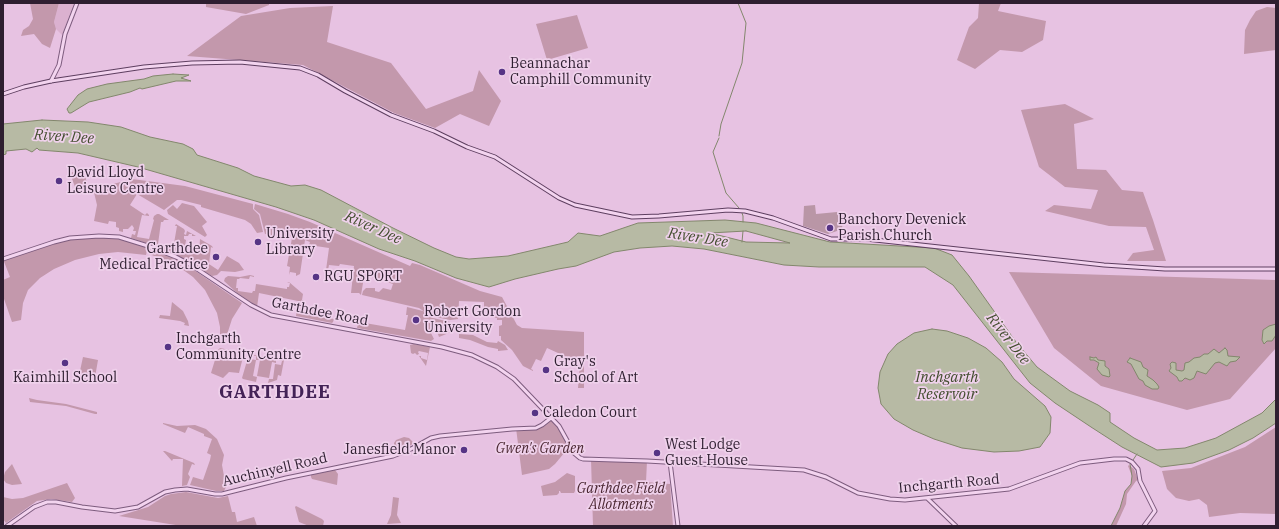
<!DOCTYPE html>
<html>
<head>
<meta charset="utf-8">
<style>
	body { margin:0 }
	#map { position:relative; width:1279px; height:529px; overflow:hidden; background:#e7c2e2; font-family:"IBM Plex Serif",serif }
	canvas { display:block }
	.frame { position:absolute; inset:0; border:4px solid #2e1e30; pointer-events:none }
</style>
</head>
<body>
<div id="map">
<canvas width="1279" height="529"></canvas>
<div class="frame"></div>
</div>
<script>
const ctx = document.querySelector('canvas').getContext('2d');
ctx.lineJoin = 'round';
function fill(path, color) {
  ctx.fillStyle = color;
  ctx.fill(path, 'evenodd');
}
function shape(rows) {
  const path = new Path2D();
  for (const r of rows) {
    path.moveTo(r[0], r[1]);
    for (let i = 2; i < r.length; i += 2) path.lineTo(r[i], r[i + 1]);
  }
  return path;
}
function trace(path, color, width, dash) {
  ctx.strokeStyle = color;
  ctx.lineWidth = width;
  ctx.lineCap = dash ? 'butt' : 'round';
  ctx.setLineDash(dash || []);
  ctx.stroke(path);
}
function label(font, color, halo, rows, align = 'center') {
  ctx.font = font + ' "IBM Plex Serif",serif';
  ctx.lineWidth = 3.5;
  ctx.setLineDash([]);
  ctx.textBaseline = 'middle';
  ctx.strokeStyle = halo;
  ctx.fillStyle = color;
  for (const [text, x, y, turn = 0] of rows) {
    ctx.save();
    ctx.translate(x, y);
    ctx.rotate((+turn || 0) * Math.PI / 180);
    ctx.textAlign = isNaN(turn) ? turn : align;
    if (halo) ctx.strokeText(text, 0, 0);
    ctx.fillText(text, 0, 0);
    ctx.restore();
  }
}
fill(shape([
	[59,3,74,3,62,35,56,29,54,22]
]), '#dbb1d0');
fill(shape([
	[30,3,59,3,54,22,56,29,50,48,42,44,34,34,21,36,23,30,29,26,33,19],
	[206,3,269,3,269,5,246,14,206,7],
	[979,3,1001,3,998,11,1046,21,1043,40,1022,52,1000,50,975,69,957,60,969,27,978,18],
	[333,6,327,42,391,63,426,109,473,91,479,70,501,101,489,126,460,114,435,128,394,113,303,65,187,56,241,16,290,8],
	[1267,7,1276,8,1276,50,1244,54,1245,30,1250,20,1256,11],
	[577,15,588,48,547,60,536,24],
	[1065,104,1094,119,1074,124,1077,169,1106,170,1122,190,1143,192,1153,220,1166,261,1127,261,1133,253,1154,250,1146,227,1109,226,1045,211,1054,205,1091,209,1098,190,1065,187,1039,167,1021,110],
	[83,169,87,183,75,187,70,173],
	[132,179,185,186,253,204,253,209,259,215,263,232,257,233,251,224,245,220,201,207,201,205,181,200,177,200,164,210,137,194,130,205,145,215,147,213,149,215,149,216,142,215,137,237,149,239,154,220,153,219,154,216,157,214,159,214,169,220,164,220,163,222,161,222,158,244,173,249,177,226,175,226,176,224,184,229,185,231,184,234,186,235,187,231,196,236,192,236,192,234,189,234,188,236,184,236,184,239,186,240,184,252,199,254,200,239,212,246,213,248,211,247,209,264,218,270,227,256,239,263,244,270,235,272,221,271,217,275,212,276,169,251,131,238,132,234,135,235,136,231,133,231,134,228,132,225,128,229,123,229,123,232,119,231,119,228,116,227,116,222,109,221,108,224,94,221,97,205,92,184,113,184],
	[182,203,194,206,207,222,202,226,207,235,205,237,168,214,167,210,173,205,177,209],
	[255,204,288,214,310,222,410,266,412,263,420,265,480,291,502,297,517,325,522,328,584,332,584,388,578,388,580,363,547,348,541,361,536,359,531,369,533,370,533,371,523,366,512,350,501,340,501,336,499,336,499,326,502,325,502,320,497,320,497,318,490,317,490,308,484,307,484,302,459,301,458,319,450,320,431,316,419,308,362,295,363,291,366,288,375,288,375,291,379,292,383,288,391,290,393,284,372,277,364,277,361,295,359,293,351,293,354,266,340,264,339,266,329,265,328,270,326,270,329,248,309,245,310,242,305,240,300,274,296,276,296,273,290,272,289,275,290,267,287,266,292,238,265,234,260,214,254,209],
	[114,236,148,246,146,255,118,252,99,254,75,260,54,269,40,278,28,290,23,303,21,320,12,322,3,296,3,280,10,277,3,259,62,240],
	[150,249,165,254,188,266,242,303,232,319,224,344,221,344,220,343,220,327,217,313,205,290,193,277,175,264,165,260,149,254,148,252],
	[1009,272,1276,280,1276,348,1230,399,1187,410,1101,386,1054,348],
	[250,275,254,276,254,277,250,276,249,279,240,278,239,279,237,279,236,288,238,288,238,291,252,293,253,291,255,291,256,284,287,289,287,287,289,287,290,283,287,282,289,282,303,294,302,300,304,301,304,307,311,308,312,306,316,307,315,316,334,319,333,322,332,323,296,316,298,301,259,293,257,307,237,293,224,281,225,278,228,276,240,277],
	[172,302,183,311,188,321,189,326,184,325,185,323,180,321,159,318,160,315,170,316],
	[407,307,423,311,433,318,450,322,449,327,457,327,456,330,439,337,437,331,431,333,434,339,431,341,357,328,359,319,365,320,365,323,405,330,408,315,406,315],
	[459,334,473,335,487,342,497,343,498,341,505,345,508,350,498,351,498,349,488,347,470,340,459,338],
	[414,344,430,347,426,366,419,356,421,356,421,358,427,360,428,353,419,351,418,352,419,354,417,355,415,353,413,354,411,353,410,345],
	[220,348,244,353,239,373,229,372,223,378,211,373,218,350],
	[249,354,284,360,281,376,278,375,277,380,268,383,269,379,273,379,275,364,281,365,282,361,276,360,276,363,272,362,269,378,257,376,260,360,256,360,256,356,251,355,250,359,256,360,253,376,257,377,256,382,243,379,242,378],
	[83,357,98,360,94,383,78,380],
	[29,398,37,400,66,404,97,412,97,414,95,414,66,406,30,402],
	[551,418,559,426,570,446,555,464,549,469,522,475,516,428,536,428],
	[163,423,177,426,195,425,206,429,217,439,224,455,222,465,226,487,224,491,216,491,190,485,193,477,203,480,210,460,211,455,207,453,212,439,204,436,204,434,188,427,185,433,163,424],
	[1276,427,1276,514,1240,513,1209,517,1207,505,1199,499,1189,501,1176,498,1167,489,1162,471,1191,468,1245,447],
	[404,437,409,438,414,443,405,449,396,452,394,451,394,443,396,440],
	[163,451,165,451,194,463,195,465,192,464,188,474,190,477,187,485,182,486,183,459,173,459,172,461],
	[591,459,647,461,646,482,670,484,673,526,593,526],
	[12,464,22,484,12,485,6,483,3,479,5,472],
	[1129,465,1134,469,1138,480,1136,481,1127,494,1126,504,1116,526,1111,526,1120,508,1125,491,1131,484,1132,476,1128,466],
	[335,470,338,474,337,485,312,479,311,477,311,475],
	[567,473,575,476,575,491,574,493,561,493,560,491,559,491,559,493,557,495,543,496,541,486,555,482],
	[67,483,75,498,72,502,51,499,37,501,6,523,3,519,3,497,12,499,23,498],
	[186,492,218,498,228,496,232,512,235,512,237,522,254,517,257,526,182,526,119,516,148,507,165,496,171,494],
	[393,497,399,498,397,515,401,523,387,524,391,515],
	[296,506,322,519,324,521,323,526,309,526,299,522,295,507]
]), '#c398ac');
fill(shape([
	[815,205,816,214,837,212,844,214,842,228,840,230,828,234,803,226,804,206]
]), '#b996a6');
const water = shape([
	[173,74,189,75,181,78,191,81,176,81,142,89,140,88,130,92,89,102,71,113,69,113,67,109,78,95,87,89,107,84,144,79,153,76,173,74],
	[42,120,88,122,121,127,150,137,183,144,193,149,197,155,238,168,254,176,291,186,305,185,321,190,393,228,434,248,456,257,469,259,508,256,568,242,578,233,600,236,638,223,725,220,756,223,830,242,934,248,952,255,969,276,1016,342,1037,367,1070,391,1098,405,1110,413,1110,422,1134,438,1157,450,1185,448,1216,438,1262,413,1276,399,1276,423,1253,438,1229,450,1193,463,1161,467,1122,447,1091,427,1055,403,1030,383,953,285,925,267,819,267,784,265,704,249,672,246,640,248,614,252,576,266,558,269,515,279,489,287,456,278,415,261,379,249,314,220,276,207,138,167,78,153,39,150,37,148,32,152,26,149,6,151,6,154,3,155,3,124,42,120],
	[746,231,790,243,746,242,710,233,746,231],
	[1276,324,1276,335,1272,341,1267,341,1264,344,1262,340,1263,330,1269,326,1276,324],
	[932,329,947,331,968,338,986,348,1002,362,1014,379,1045,406,1051,417,1050,433,1040,447,1019,451,994,452,962,448,934,439,913,430,894,419,881,404,878,388,880,372,888,354,897,344,914,333,932,329],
	[1225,348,1227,350,1228,356,1240,357,1236,361,1230,362,1227,366,1219,362,1215,363,1206,374,1197,371,1194,378,1190,380,1185,378,1182,381,1179,381,1177,377,1169,371,1171,368,1170,364,1172,362,1176,363,1176,370,1182,371,1184,370,1185,363,1189,362,1194,358,1200,357,1204,354,1208,354,1214,349,1219,353,1225,348],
	[1090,357,1094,358,1096,357,1098,360,1105,361,1105,366,1109,369,1110,376,1109,377,1102,375,1097,369,1099,363,1094,360,1090,360,1090,357],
	[1130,358,1141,362,1143,367,1148,370,1147,376,1153,380,1157,384,1159,387,1158,389,1152,389,1145,385,1143,381,1139,379,1131,364,1127,362,1130,358]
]);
fill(water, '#b7baa4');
trace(water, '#82876c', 1);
trace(shape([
	[719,136,721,124,742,63,746,23,738,3],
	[719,138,713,152,726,193,739,208],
	[742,213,743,216,743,222],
	[742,242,743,231],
	[1133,460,1137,454],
	[1111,526,1120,508,1125,491,1131,484,1132,476,1130,464]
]), '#82876c', 1);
const tertiary = shape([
	[51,81,59,65,65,34,77,3],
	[3,259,54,242,70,238,99,236,119,237,148,246,176,257,191,265,251,305,271,315,442,347,472,355,497,367,514,379,559,426,574,453,580,458,583,459,647,461,804,470,826,477,858,493,890,499,905,500,1009,489,1080,463,1114,459,1126,459,1132,462,1138,469,1140,481,1155,511,1144,526],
	[670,462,678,526],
	[927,498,956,526],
	[7,526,34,507,47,502,56,502,82,507,115,511,138,507,165,492,175,490,187,489,215,494,222,494,286,478,393,456,411,449,431,438,440,436,512,429,536,428,542,425,551,418]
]);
const secondary = shape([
	[3,94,24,87,51,81,144,67,192,63,240,62,300,68,318,75,345,91,391,115,434,131,467,147,495,157,559,198,575,205,632,217,659,216,728,210,745,211,773,218,831,239,866,239,1104,265,1165,269,1276,269]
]);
trace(tertiary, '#7d5c7e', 5);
trace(secondary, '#5e3f60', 5);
trace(tertiary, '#f3d4ef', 3);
trace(secondary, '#f3d4ef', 3);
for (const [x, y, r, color] of [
	[502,72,4,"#563485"],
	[59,181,4,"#563485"],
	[830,228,4,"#563485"],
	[258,242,4,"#563485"],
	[216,257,4,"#563485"],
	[316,277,4,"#563485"],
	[416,320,4,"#563485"],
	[168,347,4,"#563485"],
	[65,363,4,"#563485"],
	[546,370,4,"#563485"],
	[535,413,4,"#563485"],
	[464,450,4,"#563485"],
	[657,453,4,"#563485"]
]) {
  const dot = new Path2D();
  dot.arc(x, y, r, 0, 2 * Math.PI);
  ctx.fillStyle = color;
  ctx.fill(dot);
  trace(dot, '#efd1eb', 1.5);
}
label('14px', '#2e1e30', '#efd1eb', [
	["Beannachar",510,64],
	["Camphill Community",510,80],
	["David Lloyd",67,173],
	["Leisure Centre",67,189],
	["Banchory Devenick",838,220],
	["Parish Church",838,236],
	["University",266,234],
	["Library",266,250],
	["Garthdee",208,249,"right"],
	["Medical Practice",208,265,"right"],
	["RGU SPORT",324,277],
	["Robert Gordon",424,312],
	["University",424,328],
	["Inchgarth",176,339],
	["Community Centre",176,355],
	["Gray's",554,362],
	["School of Art",554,378],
	["Kaimhill School",65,378,"center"],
	["Caledon Court",543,413],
	["West Lodge",665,445],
	["Guest House",665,461],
	["Janesfield Manor",456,450,"right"]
], 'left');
label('14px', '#2e1e30', '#efd1eb', [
	["Garthdee Road",320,312,11],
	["Auchinyell Road",275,470,-13],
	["Inchgarth Road",949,484,-5]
]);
label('italic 14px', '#4a2732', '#efd1eb', [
	["Gwen's Garden",540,449],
	["Garthdee Field",621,489],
	["Allotments",621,505]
]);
label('italic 15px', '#434e2f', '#efd1eb', [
	["River Dee",64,137,4],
	["River Dee",373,228,24],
	["River Dee",698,238,9],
	["River Dee",1008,339,52],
	["Inchgarth",947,378],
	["Reservoir",947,395]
]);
ctx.letterSpacing = '1px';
label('bold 18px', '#442357', '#efd1eb', [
	["GARTHDEE",275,393]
]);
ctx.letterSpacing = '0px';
</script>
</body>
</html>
